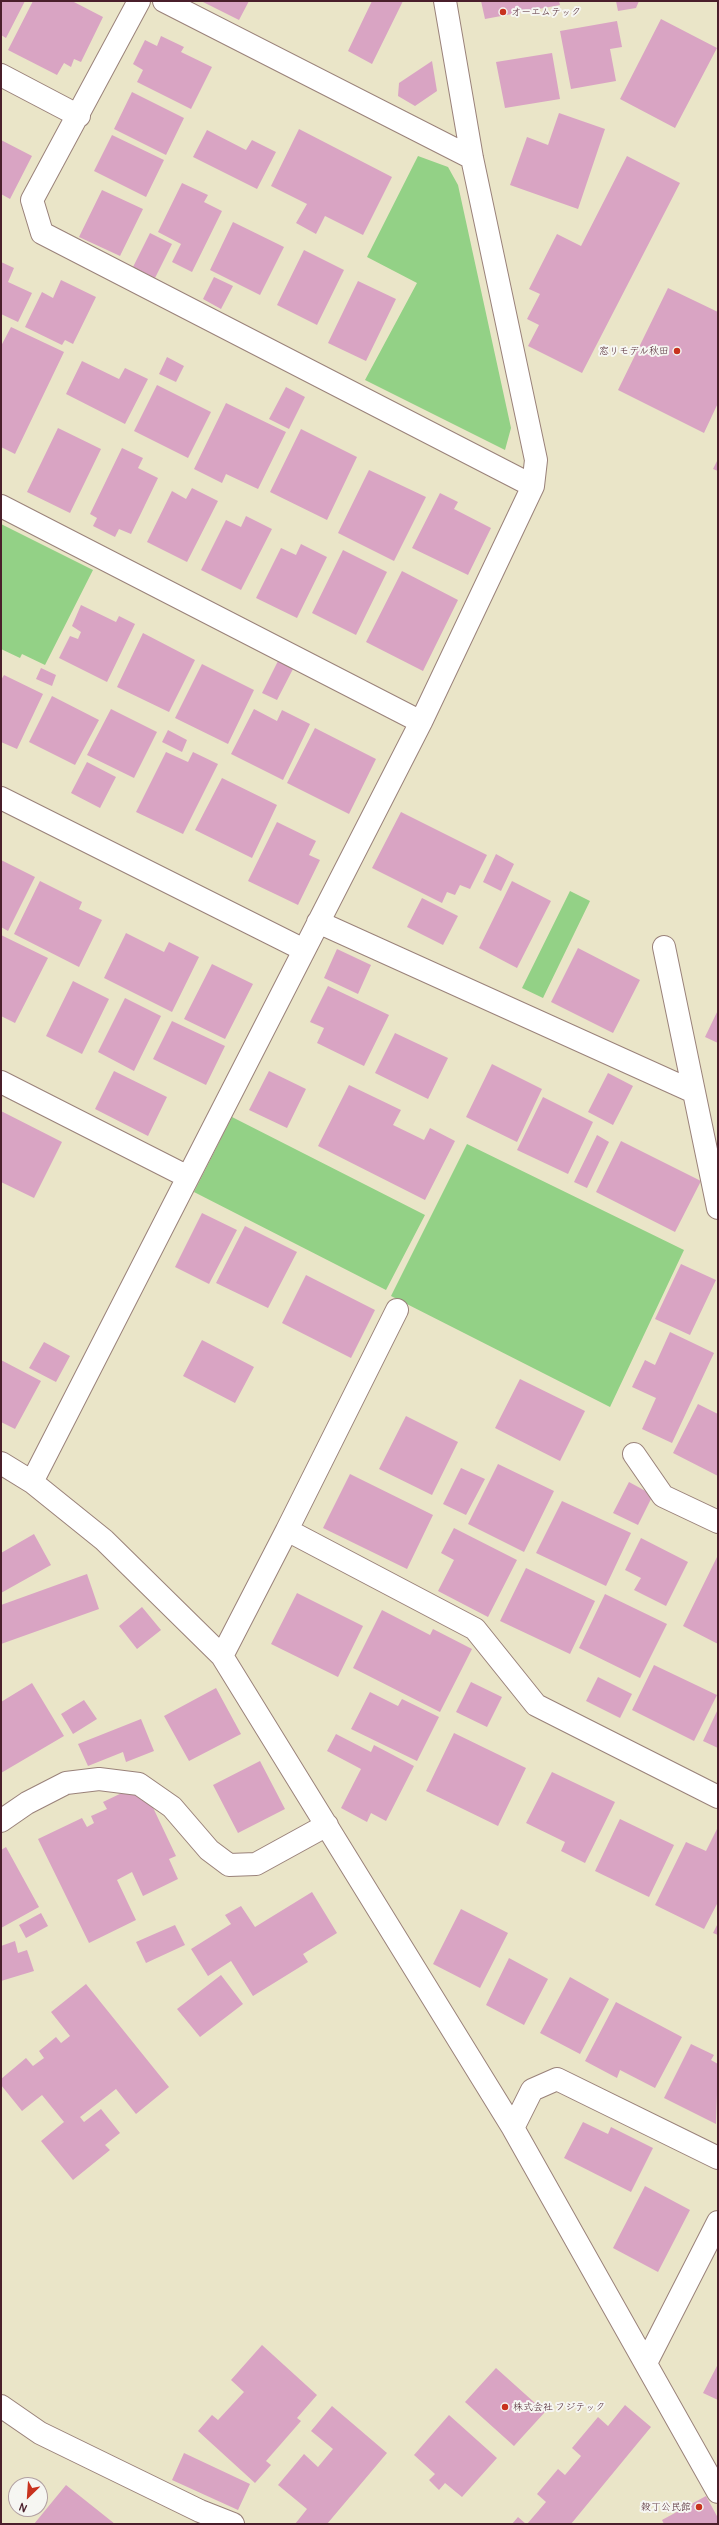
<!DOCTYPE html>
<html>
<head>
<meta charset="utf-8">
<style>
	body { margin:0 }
	#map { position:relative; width:719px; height:2525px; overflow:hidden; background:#eae5c8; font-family:Pangolin,sans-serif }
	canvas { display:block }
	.frame { position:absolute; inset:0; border:2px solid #4a1f2b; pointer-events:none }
	.north { position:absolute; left:8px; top:2477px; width:40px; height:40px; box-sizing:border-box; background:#f6f6f2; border:1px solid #b1a0a2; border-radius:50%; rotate:205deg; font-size:11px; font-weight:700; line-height:16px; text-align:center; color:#4a1f2b }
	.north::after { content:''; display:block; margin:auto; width:14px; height:18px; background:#c8321e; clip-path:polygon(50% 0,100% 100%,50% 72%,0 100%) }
</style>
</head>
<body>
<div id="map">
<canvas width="719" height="2525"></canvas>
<div class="frame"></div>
<div class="north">N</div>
</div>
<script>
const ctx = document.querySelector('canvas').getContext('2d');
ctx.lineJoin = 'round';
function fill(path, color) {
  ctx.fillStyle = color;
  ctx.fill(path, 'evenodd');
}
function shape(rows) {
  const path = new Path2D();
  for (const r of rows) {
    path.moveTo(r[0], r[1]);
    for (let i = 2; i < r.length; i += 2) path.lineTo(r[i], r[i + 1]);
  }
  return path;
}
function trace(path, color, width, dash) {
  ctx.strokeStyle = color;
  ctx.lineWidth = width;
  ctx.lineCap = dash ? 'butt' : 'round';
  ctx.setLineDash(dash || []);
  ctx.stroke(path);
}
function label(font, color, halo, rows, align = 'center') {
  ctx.font = font + ' Pangolin,"Klee One",sans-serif';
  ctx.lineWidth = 4;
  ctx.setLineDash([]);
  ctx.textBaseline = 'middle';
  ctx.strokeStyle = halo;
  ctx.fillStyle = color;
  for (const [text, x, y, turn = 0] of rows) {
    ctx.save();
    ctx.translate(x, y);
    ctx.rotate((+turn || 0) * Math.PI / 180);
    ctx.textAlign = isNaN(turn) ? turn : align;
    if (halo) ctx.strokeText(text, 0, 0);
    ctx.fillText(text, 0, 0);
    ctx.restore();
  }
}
fill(shape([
	[418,156,448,167,458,185,511,428,505,450,365,380,417,283,367,257],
	[1,524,93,570,45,665,22,654,20,658,1,649],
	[570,891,590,901,543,998,522,988],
	[232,1117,425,1215,386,1290,194,1192],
	[467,1144,684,1250,610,1407,391,1296]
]), '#93d186');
fill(shape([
	[1,1,25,1,6,38,1,35],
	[33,1,72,1,103,17,81,62,74,59,71,67,64,63,57,75,8,50],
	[201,1,249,1,239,20],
	[372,1,403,1,372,64,348,51],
	[481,1,559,1,560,5,485,19],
	[616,1,639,1,636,8,618,11],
	[661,19,717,48,675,128,620,99],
	[617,21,622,47,610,49,616,81,571,89,560,31],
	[161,36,184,47,181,52,212,67,191,109,137,82,143,70,133,64,145,40,157,46],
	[552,53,560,99,505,108,496,62],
	[432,61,437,91,415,106,398,96,399,83],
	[132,92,184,118,166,155,114,129],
	[559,113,605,129,578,209,510,185,527,137,548,145],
	[299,129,392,177,363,235,325,216,316,234,296,223,307,204,271,186],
	[207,130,246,150,252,140,276,152,257,189,193,157],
	[112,135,164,160,146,197,94,171],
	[1,140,32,156,10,199,1,194],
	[627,156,680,183,582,373,528,346,539,325,527,319,540,294,529,289,557,234,581,246],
	[182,183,208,195,204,202,222,211,192,272,172,262,181,244,158,232],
	[102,190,143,209,120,256,79,237],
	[233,222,284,247,260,295,210,270],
	[150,233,172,244,155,278,133,267],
	[304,250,344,270,317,325,277,305],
	[1,262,14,268,8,282,32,293,18,322,1,314],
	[214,277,233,286,221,309,203,299],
	[61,280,96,297,73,344,65,340,62,345,25,327,42,292,53,298],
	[358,281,396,299,366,361,328,343],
	[668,288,718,312,718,403,704,433,618,390],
	[11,327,64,352,15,454,1,447,1,346],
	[167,357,184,366,176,382,159,374],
	[82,361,119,379,125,368,148,379,125,424,66,394],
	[157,385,211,412,188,458,134,431],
	[286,387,305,397,289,429,269,419],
	[226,403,286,432,258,489,226,474,222,483,194,469],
	[58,428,101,449,70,513,27,492],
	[301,429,357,457,327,520,270,492],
	[122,448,143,458,138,468,158,478,131,534,119,529,115,537,93,526,97,518,90,514],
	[718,459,718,471,713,469],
	[369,470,426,497,394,561,338,533],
	[192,488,218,501,187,562,147,542,172,491,186,499],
	[440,493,458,502,454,509,491,528,468,575,412,548],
	[246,516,272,529,241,590,201,570,226,520,241,527],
	[301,544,327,557,297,618,256,598,281,548,296,555],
	[343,550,387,572,356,635,312,613],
	[402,571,458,600,423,671,366,642],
	[81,605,116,622,119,616,135,624,107,682,59,658,70,636,78,639,81,632,72,626],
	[143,633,195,660,169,712,117,687],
	[278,661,293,669,277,700,262,693],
	[202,664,254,690,228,744,175,718],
	[41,668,56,675,52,686,36,679],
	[4,675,43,694,17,749,1,742,1,680],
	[52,696,99,720,75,765,29,742],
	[111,709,157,732,134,778,87,755],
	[254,709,277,721,282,710,310,724,283,780,231,754],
	[315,728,376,759,349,814,287,783],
	[168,730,187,740,182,752,162,742],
	[166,752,188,762,193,752,218,764,183,834,136,812],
	[87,762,116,777,100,808,71,793],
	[222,778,277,805,252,858,195,830],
	[401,812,487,855,470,889,460,885,455,895,447,892,442,903,372,868],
	[277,822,316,841,309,855,320,860,298,905,248,881],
	[496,854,514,864,501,891,483,882],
	[1,860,35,877,8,931,1,927],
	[40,881,82,902,79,909,102,920,79,967,14,934],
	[512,881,551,901,517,968,479,948],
	[422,898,458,916,443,945,407,927],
	[126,933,164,952,169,942,199,957,172,1012,104,978],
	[1,935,48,958,15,1023,1,1016],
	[578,948,640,980,613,1033,551,1002],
	[337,949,371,965,358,994,324,978],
	[212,964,253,984,225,1039,184,1019],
	[73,981,109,999,82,1054,46,1036],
	[328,986,389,1015,364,1066,317,1043,324,1028,310,1022],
	[125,998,161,1016,134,1071,98,1052],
	[718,1010,718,1043,705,1037],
	[172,1021,225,1046,206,1085,153,1059],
	[395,1033,448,1058,428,1099,375,1073],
	[492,1064,542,1089,517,1142,466,1117],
	[114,1071,167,1097,148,1136,95,1109],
	[269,1071,306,1089,287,1128,249,1110],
	[608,1073,633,1086,613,1125,588,1112],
	[349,1085,401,1110,393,1125,424,1140,430,1128,455,1141,425,1200,318,1146],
	[543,1097,593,1122,568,1174,517,1150],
	[1,1111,62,1142,34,1198,1,1182],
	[597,1135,609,1142,587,1188,574,1182],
	[621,1141,701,1181,675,1232,596,1192],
	[202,1213,237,1230,209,1284,175,1267],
	[245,1226,297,1252,268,1308,216,1283],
	[681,1264,716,1280,690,1335,655,1319],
	[306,1275,375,1310,351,1358,282,1323],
	[670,1332,714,1353,672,1443,642,1429,656,1398,632,1387,645,1360,655,1365],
	[202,1340,254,1367,235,1403,183,1376],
	[44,1342,70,1356,56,1382,29,1368],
	[1,1360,41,1381,15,1429,1,1422],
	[520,1379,585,1411,560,1461,495,1428],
	[698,1404,718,1414,718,1476,673,1453],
	[406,1416,458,1442,432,1495,379,1469],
	[498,1464,554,1491,524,1552,468,1524],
	[461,1468,485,1479,466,1515,443,1504],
	[350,1474,433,1515,407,1569,323,1528],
	[629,1482,653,1495,638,1525,613,1513],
	[562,1501,631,1533,606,1586,536,1553],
	[454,1528,517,1560,488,1617,438,1591,454,1560,441,1553],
	[34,1534,51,1565,1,1593,1,1553],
	[641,1538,688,1562,666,1606,634,1590,641,1578,625,1570],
	[718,1555,718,1644,683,1626],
	[526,1568,595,1601,570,1654,500,1621],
	[87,1574,99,1609,1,1644,1,1605],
	[297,1593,363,1626,338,1677,271,1644],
	[605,1594,667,1624,640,1678,579,1648],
	[142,1607,161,1630,137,1649,119,1626],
	[382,1610,430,1635,433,1629,472,1649,440,1712,353,1668],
	[654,1665,717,1695,694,1741,632,1710],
	[598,1677,632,1694,620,1718,586,1701],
	[471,1682,502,1697,487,1727,456,1712],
	[32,1683,64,1736,1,1773,1,1702],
	[216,1688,241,1734,189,1761,164,1716],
	[370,1692,398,1706,402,1699,439,1717,417,1761,351,1729],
	[84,1700,97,1719,73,1734,61,1714],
	[718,1709,718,1748,703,1741],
	[141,1719,154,1751,126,1762,123,1752,88,1766,78,1744],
	[454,1733,526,1768,498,1826,426,1791],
	[336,1734,371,1752,374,1745,414,1766,386,1821,371,1813,367,1822,341,1808,361,1769,327,1751],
	[260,1761,285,1809,238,1833,213,1785],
	[552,1772,615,1802,585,1863,561,1851,565,1842,526,1823],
	[128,1790,148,1797,176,1856,169,1859,178,1879,143,1896,132,1872,117,1880,136,1920,89,1943,38,1839,82,1818,87,1827,94,1823,91,1816,107,1809,103,1802],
	[620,1819,674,1845,649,1897,595,1871],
	[718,1827,718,1902,704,1929,655,1905,686,1842,706,1851],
	[6,1847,39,1907,1,1928,1,1850],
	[312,1892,337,1933,303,1954,308,1962,253,1996,231,1961,208,1976,191,1949,231,1924,225,1915,241,1906,255,1927],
	[461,1909,508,1933,480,1988,433,1964],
	[41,1913,48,1926,26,1938,19,1925],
	[718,1923,718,1935,713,1933],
	[175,1925,185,1945,146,1963,136,1942],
	[15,1941,18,1953,27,1950,34,1971,1,1981,1,1946],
	[509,1958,548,1979,524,2025,486,2005],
	[221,1975,243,2004,200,2037,177,2009],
	[570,1977,609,1999,580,2054,540,2033],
	[86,1984,169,2087,136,2114,116,2089,80,2117,84,2122,101,2109,120,2133,105,2145,110,2150,73,2180,41,2141,64,2122,42,2095,22,2111,1,2085,1,2079,26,2058,33,2066,44,2058,39,2051,56,2037,61,2043,70,2036,51,2012],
	[616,2002,682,2037,655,2088,620,2070,617,2078,585,2061],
	[691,2044,714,2055,711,2060,718,2064,716,2124,664,2098],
	[583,2122,608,2134,611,2127,653,2148,631,2192,564,2158],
	[645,2186,690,2210,658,2272,613,2248],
	[262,2345,317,2395,297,2418,301,2421,266,2461,271,2465,255,2483,198,2431,212,2415,218,2420,244,2392,231,2380],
	[718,2364,718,2400,703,2393],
	[496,2368,545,2412,514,2446,465,2402],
	[625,2405,651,2427,571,2524,527,2524,546,2502,537,2494,558,2469,565,2475,581,2456,572,2448,598,2417,608,2426],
	[332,2406,387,2453,327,2524,295,2524,307,2509,278,2485,304,2454,318,2467,333,2449,311,2431],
	[449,2415,497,2458,462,2497,445,2483,439,2490,429,2480,435,2474,414,2455],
	[184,2453,250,2484,238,2510,172,2480],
	[66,2485,115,2524,34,2524],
	[706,2496,718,2518,718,2524,664,2524,662,2520],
	[518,2517,526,2524,512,2524]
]), '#d9a4c3');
const minor = shape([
	[139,1,32,200,42,233,533,486],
	[164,1,472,158],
	[1,75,79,116],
	[1,506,421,722],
	[1,798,304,950],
	[318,922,694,1092,718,1208],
	[664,947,694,1092],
	[1,1082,188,1177],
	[634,1454,663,1496,718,1522],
	[1,1463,32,1482,104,1540,222,1656,513,2128,718,2492],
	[32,1482,421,722,533,486,536,460,472,158,445,1],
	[287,1530,397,1310],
	[222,1656,287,1530,475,1629,536,1705,718,1797],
	[1,1821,27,1803,66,1783,99,1779,139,1784,172,1807,209,1850,229,1865,256,1864,327,1825],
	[513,2128,532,2090,557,2079,718,2158],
	[646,2363,718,2222],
	[1,2406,40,2433,200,2511,233,2524]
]);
trace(minor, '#9a827a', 24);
trace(minor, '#fff', 22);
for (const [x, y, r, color] of [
	[503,12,4,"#c8321e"],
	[677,351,4,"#c8321e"],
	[505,2407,4,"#c8321e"],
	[699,2507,4,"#c8321e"]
]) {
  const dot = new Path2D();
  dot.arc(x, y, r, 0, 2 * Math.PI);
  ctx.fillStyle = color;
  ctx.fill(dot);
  trace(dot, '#f6f6f2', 1.5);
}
label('10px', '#4a1f2b', '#f6f6f2', [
	["オーエムテック",511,12],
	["窓リモデル秋田",669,351,"right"],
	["株式会社 フジテック",513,2407],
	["穀丁公民館",691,2507,"right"]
], 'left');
</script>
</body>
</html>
